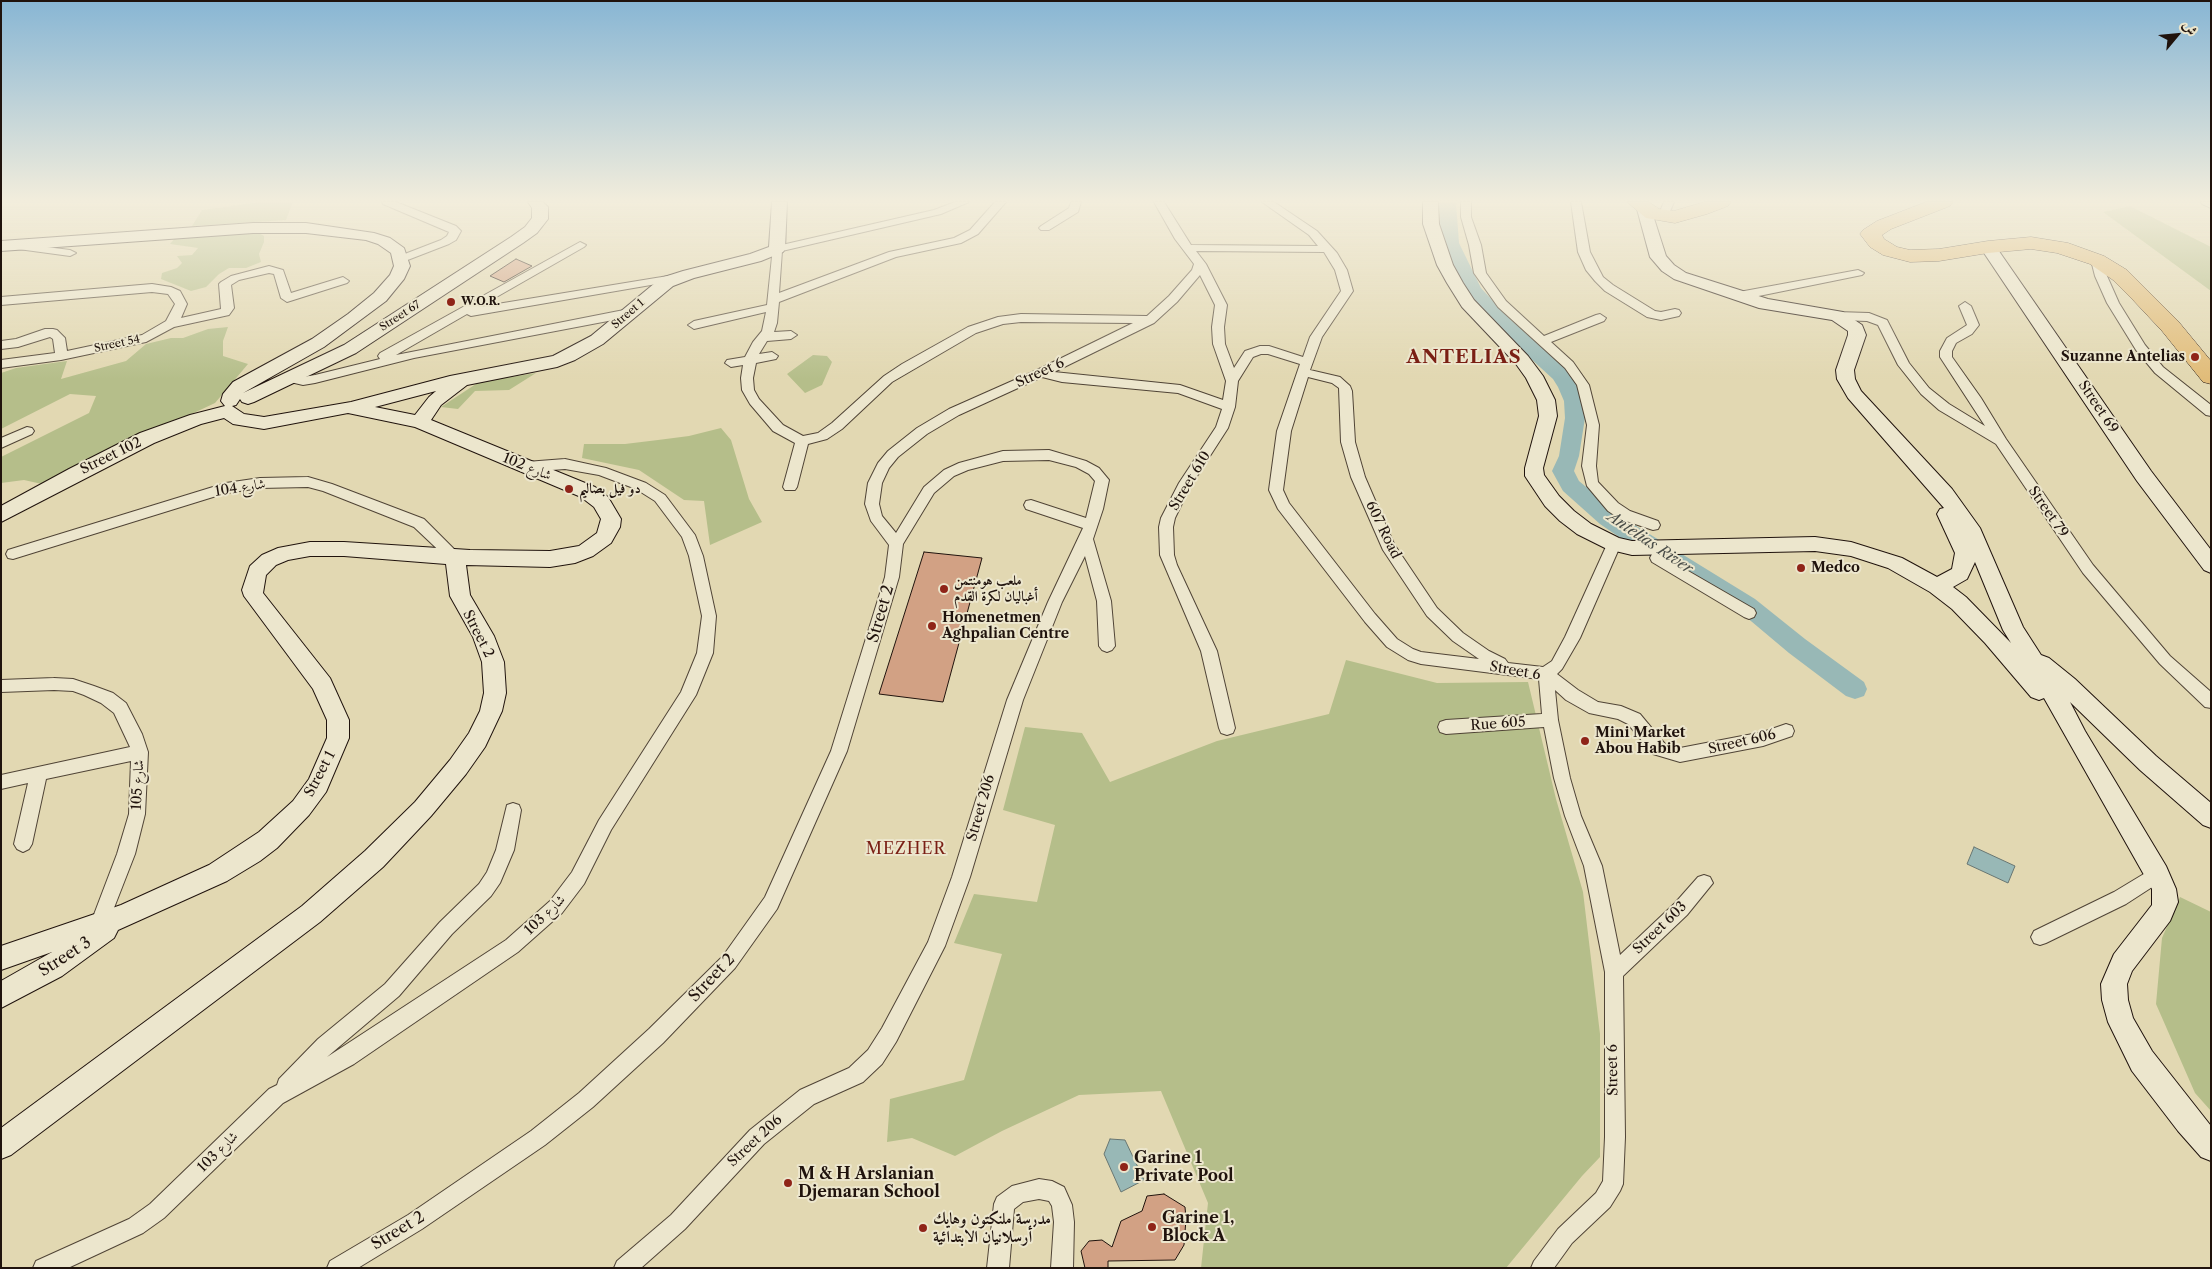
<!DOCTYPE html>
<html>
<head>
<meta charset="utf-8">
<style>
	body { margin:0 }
	#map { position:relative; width:2212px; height:1269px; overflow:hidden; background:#e2d8b2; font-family:"Libre Caslon Text",Amiri,serif }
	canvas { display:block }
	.frame { position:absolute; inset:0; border:2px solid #20130d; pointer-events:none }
	.north { position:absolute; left:2152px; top:10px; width:50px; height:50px; -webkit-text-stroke:4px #ece6cd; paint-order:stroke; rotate:62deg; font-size:14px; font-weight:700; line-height:20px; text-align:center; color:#20130d }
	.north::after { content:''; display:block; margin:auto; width:18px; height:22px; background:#20130d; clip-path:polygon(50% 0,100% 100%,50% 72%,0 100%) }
</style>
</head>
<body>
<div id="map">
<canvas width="2212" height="1269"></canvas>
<div class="frame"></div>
<div class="north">ش</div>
</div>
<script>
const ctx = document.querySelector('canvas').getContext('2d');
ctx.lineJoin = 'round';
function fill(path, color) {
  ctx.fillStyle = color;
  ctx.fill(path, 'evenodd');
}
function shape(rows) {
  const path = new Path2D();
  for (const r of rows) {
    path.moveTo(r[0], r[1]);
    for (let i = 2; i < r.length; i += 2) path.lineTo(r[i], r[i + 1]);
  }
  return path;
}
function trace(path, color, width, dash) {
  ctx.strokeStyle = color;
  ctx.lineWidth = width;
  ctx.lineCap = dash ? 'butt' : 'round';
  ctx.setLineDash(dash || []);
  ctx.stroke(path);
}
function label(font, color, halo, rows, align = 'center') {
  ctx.font = font + ' "Libre Caslon Text",Amiri,serif';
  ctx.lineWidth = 4;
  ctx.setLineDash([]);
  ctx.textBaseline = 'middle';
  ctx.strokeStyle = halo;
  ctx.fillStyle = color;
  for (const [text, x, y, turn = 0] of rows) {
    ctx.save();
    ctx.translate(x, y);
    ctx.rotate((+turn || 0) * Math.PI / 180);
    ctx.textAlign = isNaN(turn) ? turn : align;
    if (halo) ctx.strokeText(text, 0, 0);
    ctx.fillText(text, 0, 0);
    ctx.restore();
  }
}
fill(shape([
	[260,202,293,202,286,220,192,226,202,210],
	[2130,206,2211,247,2211,291,2103,212],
	[259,233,264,236,264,242,259,254,261,262,246,268,229,268,219,274,206,287,191,291,161,279,162,273,177,268,182,263,177,256,192,255,198,248,170,244,175,238],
	[228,327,223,341,223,356,248,364,215,403,42,484,24,480,1,483,1,457,89,413,96,396,70,394,1,429,1,373,16,368,67,361,61,379,126,361,146,344,171,338,183,338,208,329],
	[813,355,827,356,832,362,822,385,805,393,787,374],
	[536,373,509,390,475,391,458,409,441,407,479,382],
	[721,428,731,440,749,499,762,522,710,545,704,501,684,500,639,470,582,458,584,444,625,444,658,440,689,436],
	[1346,660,1437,683,1528,682,1556,799,1583,892,1600,1034,1600,1157,1582,1176,1506,1268,1201,1268,1208,1203,1161,1091,1079,1095,1002,1131,955,1156,912,1138,887,1142,890,1099,964,1080,1002,954,954,943,974,894,1037,902,1055,825,1003,810,1025,727,1082,733,1110,782,1217,741,1329,714],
	[2180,897,2211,912,2211,1111,2195,1093,2156,1004,2162,938]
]), '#b5be8a');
const water = shape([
	[1974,847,2015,866,2008,883,1967,864,1974,847],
	[1110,1139,1125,1140,1144,1180,1121,1192,1104,1154,1110,1139]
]);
fill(water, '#98b8b6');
trace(water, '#687672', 1);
fill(shape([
	[1439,202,1456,202,1459,243,1481,288,1510,319,1567,369,1578,386,1584,401,1585,418,1579,456,1574,471,1579,481,1616,512,1638,527,1755,599,1805,639,1864,682,1867,689,1864,696,1855,699,1846,696,1789,653,1739,611,1622,539,1600,524,1563,491,1552,471,1559,456,1565,418,1564,401,1558,387,1553,379,1496,327,1464,290,1441,243,1439,202]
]), '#98b8b6');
const building = shape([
	[516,259,532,266,504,282,490,276,516,259],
	[924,552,982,558,943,702,879,694,924,552],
	[1164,1194,1185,1207,1186,1219,1184,1245,1175,1260,1108,1261,1108,1268,1085,1268,1081,1251,1089,1241,1102,1240,1112,1247,1121,1221,1142,1211,1147,1196,1164,1194]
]);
fill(building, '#d2a184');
trace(building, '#20130d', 1);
const street = shape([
	[382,202,396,202,456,226,461,231,456,240,449,244,405,261,397,261,395,259,397,257,441,240,447,236,449,232,383,204,382,202],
	[955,202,969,202,941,214,782,251,779,293,889,252,954,238,970,230,995,202,1006,202,978,234,961,243,896,257,779,302,777,323,774,332,791,331,797,335,791,339,767,341,759,354,772,352,778,356,776,359,756,363,753,378,754,390,759,399,783,425,803,436,818,433,832,423,884,376,902,364,968,327,998,317,1021,314,1147,316,1169,296,1192,270,1194,264,1175,239,1154,202,1164,202,1191,245,1318,246,1309,235,1262,202,1274,202,1317,231,1337,253,1347,270,1353,291,1322,337,1310,370,1340,377,1350,386,1352,391,1355,442,1365,477,1394,544,1437,608,1463,633,1489,651,1505,659,1508,663,1543,667,1552,661,1565,637,1609,540,1619,540,1621,544,1580,638,1562,669,1557,674,1578,690,1598,702,1621,706,1640,714,1665,744,1670,746,1680,748,1763,732,1786,724,1792,726,1794,731,1792,736,1763,746,1680,762,1653,754,1628,724,1618,719,1589,713,1566,700,1555,690,1558,720,1570,778,1581,816,1602,866,1620,955,1675,903,1698,877,1704,875,1710,877,1713,883,1687,915,1623,976,1625,1137,1623,1184,1620,1191,1610,1207,1572,1243,1554,1268,1531,1268,1534,1261,1558,1229,1596,1193,1603,1181,1605,1137,1605,972,1584,866,1565,816,1554,778,1544,727,1446,734,1440,732,1438,727,1440,722,1446,720,1542,714,1539,679,1421,664,1408,660,1387,647,1365,622,1278,509,1269,490,1277,431,1300,364,1268,354,1261,354,1253,357,1238,381,1235,407,1228,428,1190,487,1175,518,1173,527,1174,555,1177,565,1217,651,1235,728,1233,733,1227,735,1221,733,1219,728,1201,651,1160,555,1159,527,1161,518,1179,483,1216,427,1222,409,1178,393,1062,382,1042,377,959,415,927,434,898,457,889,468,882,483,879,504,882,516,896,533,924,487,944,470,959,463,1003,451,1049,450,1086,461,1099,468,1109,480,1103,509,1093,539,1111,601,1115,646,1112,650,1107,652,1102,650,1099,646,1097,601,1085,556,1062,602,1023,700,970,877,945,946,896,1042,882,1064,863,1082,814,1104,764,1144,685,1229,641,1268,614,1268,617,1261,671,1215,750,1130,800,1090,849,1068,868,1050,882,1028,928,942,952,877,1007,700,1048,602,1083,528,1026,509,1024,505,1026,501,1031,500,1086,518,1095,481,1089,474,1076,467,1049,460,1003,461,968,470,954,476,934,493,903,544,899,577,847,751,777,909,735,968,663,1043,593,1107,545,1145,422,1229,358,1268,327,1268,330,1261,408,1215,531,1131,579,1093,649,1029,723,956,765,897,831,751,885,577,889,545,871,521,865,504,868,483,878,463,888,451,917,428,949,409,1037,370,1133,323,1021,322,1003,324,976,333,892,382,842,429,827,439,808,444,797,487,795,490,785,490,783,487,795,443,773,431,750,404,742,390,741,378,743,365,731,367,725,363,727,360,745,357,753,342,762,331,766,312,694,329,688,325,694,321,767,305,773,247,934,210,955,202],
	[1196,251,1324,252,1335,270,1341,291,1310,337,1303,357,1269,346,1260,346,1245,351,1234,368,1225,344,1224,327,1227,305,1206,264,1196,251],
	[1200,275,1215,305,1212,327,1213,344,1226,381,1223,400,1180,385,1054,372,1154,323,1177,302,1200,275],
	[1308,377,1332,383,1339,388,1341,442,1351,477,1383,550,1427,616,1453,641,1479,659,1421,652,1413,649,1397,639,1375,614,1289,503,1283,490,1291,431,1308,377],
	[1071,202,1081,202,1078,212,1049,230,1041,230,1039,228,1041,226,1069,208,1071,202],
	[1461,202,1471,202,1471,217,1481,245,1486,273,1506,301,1544,336,1596,315,1600,314,1606,318,1604,321,1551,342,1573,362,1589,385,1599,425,1596,466,1598,482,1618,503,1630,511,1658,521,1660,525,1658,529,1653,530,1620,519,1608,511,1587,486,1582,466,1587,425,1577,385,1565,368,1498,307,1474,273,1469,245,1461,217,1461,202],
	[1571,202,1581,202,1590,252,1603,277,1613,285,1655,311,1661,312,1675,309,1679,310,1681,313,1679,316,1661,320,1647,317,1605,291,1595,281,1586,270,1578,252,1571,202],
	[1664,202,1674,202,1668,216,1663,219,1658,216,1664,202],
	[2201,202,2211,202,2211,208,2202,204,2201,202],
	[580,242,586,245,584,247,479,307,674,275,680,278,674,281,471,316,467,314,396,355,629,309,633,310,635,313,629,317,414,358,315,383,303,385,286,381,284,378,290,374,303,377,315,375,380,359,378,356,380,353,580,242],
	[15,243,70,250,76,253,70,256,11,248,9,246,15,243],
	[2097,257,2103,260,2107,276,2119,303,2145,345,2163,367,2211,405,2211,416,2206,415,2155,373,2136,350,2107,303,2095,276,2091,260,2097,257],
	[269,266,283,270,291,293,343,277,349,281,347,283,287,302,281,298,274,274,269,273,239,280,231,285,234,308,229,315,174,327,146,342,61,360,1,368,1,360,55,353,53,339,50,337,18,347,1,349,1,341,16,339,45,329,53,329,57,330,65,338,67,351,142,335,166,321,175,304,168,294,152,292,1,305,1,297,152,284,171,287,180,291,187,304,181,318,221,309,219,284,221,282,231,276,269,266],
	[1858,270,1864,273,1862,275,1739,300,1733,296,1739,292,1858,270],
	[1965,302,1971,306,1979,325,1972,334,1956,343,1952,351,1952,357,1981,398,2006,439,2093,565,2170,656,2211,692,2211,708,2205,707,2160,664,2083,573,1996,444,1939,410,1921,394,1898,365,1878,325,1867,321,1837,320,1831,316,1837,312,1869,313,1887,320,1909,363,1929,388,1949,404,1985,426,1940,357,1940,351,1947,338,1967,325,1959,306,1965,302],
	[27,427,32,428,34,431,32,434,1,448,1,438,27,427],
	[565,459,606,468,646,483,665,495,695,535,703,556,716,616,713,653,696,695,611,830,584,884,562,913,518,952,354,1064,283,1103,164,1218,143,1233,68,1268,33,1268,36,1261,129,1219,150,1204,269,1089,277,1085,279,1079,318,1039,385,984,440,922,479,884,487,872,496,850,507,805,513,803,519,805,521,810,514,850,500,883,491,896,452,934,399,996,327,1057,506,940,550,901,572,872,599,820,681,692,697,653,702,616,689,556,682,537,655,501,636,489,599,475,565,469,526,472,521,470,519,467,521,464,526,462,565,459],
	[308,477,332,484,424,519,462,557,460,561,455,562,450,561,414,527,323,491,308,487,260,488,226,493,13,559,8,558,6,554,8,550,226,483,260,478,308,477],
	[1657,553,1754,609,1756,613,1754,617,1749,619,1744,617,1652,562,1650,558,1652,554,1657,553],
	[54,678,73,679,94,686,113,693,126,703,142,734,148,752,145,814,135,854,105,931,99,933,93,931,90,925,117,854,129,814,131,761,46,779,32,844,29,849,23,852,17,849,14,844,28,783,1,789,1,775,130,747,114,713,101,703,84,695,73,691,54,690,1,692,1,680,54,678],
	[2157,866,2163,868,2166,874,2163,880,2126,904,2046,943,2040,945,2034,943,2031,937,2034,931,2114,892,2157,866],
	[1039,1179,1052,1181,1064,1187,1072,1205,1074,1222,1073,1268,1051,1268,1054,1222,1052,1206,1049,1201,1039,1199,1023,1202,1014,1209,1009,1268,987,1268,994,1204,997,1197,1012,1186,1039,1179]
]);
const secondary = shape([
	[528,202,543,202,548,207,548,219,537,233,523,243,356,353,254,402,248,404,242,402,240,399,236,405,232,406,244,414,264,417,351,402,450,376,553,356,591,336,661,278,683,271,750,254,769,247,772,202,787,202,785,249,783,252,761,261,694,278,673,286,603,344,575,360,557,367,467,385,441,405,431,420,595,487,608,497,621,519,620,527,611,543,593,556,575,563,550,567,466,565,470,595,494,636,504,662,506,693,502,711,485,747,466,774,431,816,383,867,320,922,11,1155,1,1159,1,1128,302,906,365,851,415,802,450,760,469,733,480,711,484,693,482,662,473,637,450,596,446,564,344,556,310,556,288,560,276,565,266,575,263,593,330,678,349,720,349,738,326,792,309,815,277,848,260,861,227,881,118,930,114,938,62,976,1,1008,1,981,52,952,1,970,1,946,121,905,209,865,259,832,293,801,309,779,327,738,327,720,313,689,244,596,242,590,250,566,262,555,278,548,310,542,344,542,470,550,550,551,579,546,597,533,601,519,594,507,581,497,415,427,348,413,264,429,233,424,224,418,201,424,154,443,1,522,1,506,69,469,140,433,190,415,225,406,221,401,223,394,233,382,312,339,348,314,374,293,390,275,394,266,391,253,378,244,366,240,306,233,253,233,1,251,1,241,253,223,306,223,374,233,390,238,404,248,410,266,404,279,386,301,324,347,243,393,344,345,511,237,525,227,532,218,532,208,528,202],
	[436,391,429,397,415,415,375,407,436,391],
	[1423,202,1438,202,1439,224,1453,265,1463,283,1474,300,1528,356,1543,376,1555,400,1557,416,1543,468,1544,475,1559,496,1574,511,1591,524,1619,538,1632,541,1815,537,1851,542,1902,558,1937,577,1952,569,1955,553,1937,514,1940,509,1944,508,1848,398,1837,379,1836,370,1848,335,1848,331,1832,320,1759,308,1674,279,1662,271,1650,257,1637,209,1640,206,1650,206,1666,256,1674,265,1686,273,1768,299,1843,312,1862,325,1866,335,1854,370,1855,379,1861,391,1952,489,1980,528,2023,627,2041,655,2049,658,2075,679,2156,756,2211,803,2211,828,2203,825,2140,770,2070,702,2085,731,2166,866,2176,889,2178,902,2170,921,2132,971,2127,984,2128,1000,2133,1018,2152,1051,2211,1126,2211,1161,2201,1157,2178,1131,2132,1071,2108,1022,2102,1000,2101,984,2114,954,2152,905,2152,889,2044,698,2039,700,2031,697,1985,643,1952,609,1930,592,1888,568,1851,556,1815,551,1632,555,1607,549,1577,534,1560,521,1545,506,1525,476,1525,468,1539,416,1537,400,1526,378,1516,364,1462,307,1447,283,1437,265,1423,224,1423,202],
	[1975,562,2003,630,2011,643,1966,597,1953,587,1967,579,1975,562],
	[1988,242,1994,244,2151,471,2211,550,2211,573,2204,570,2137,481,1980,247,1982,244,1988,242]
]);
const highway = shape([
	[1627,202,1649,202,1659,209,1674,211,1704,202,1731,202,1728,206,1707,214,1675,223,1646,218,1627,202],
	[1926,202,1953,202,1950,206,1891,229,1882,235,1884,239,1897,247,1910,250,1939,249,1988,241,2031,237,2068,243,2104,256,2127,270,2178,321,2211,361,2211,384,2203,382,2162,331,2133,300,2113,280,2090,264,2057,253,2031,249,1988,253,1939,261,1910,262,1883,255,1870,247,1860,234,1863,230,1877,221,1926,202]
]);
trace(street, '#504436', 2);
trace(secondary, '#20130d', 2);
trace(highway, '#20130d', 1);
fill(street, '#ece6cd');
fill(secondary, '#ece6cd');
fill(highway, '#e1bc79');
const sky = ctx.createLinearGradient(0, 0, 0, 379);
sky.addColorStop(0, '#88b6d4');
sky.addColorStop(0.53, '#f2eddc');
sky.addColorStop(1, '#f2eddc00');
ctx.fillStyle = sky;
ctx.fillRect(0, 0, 2212, 379);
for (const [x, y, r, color] of [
	[451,302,5,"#8f2418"],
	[2195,357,5,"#8f2418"],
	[569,489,5,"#8f2418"],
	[1801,568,5,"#8f2418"],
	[944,589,5,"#8f2418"],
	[932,626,5,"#8f2418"],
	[1585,741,5,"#8f2418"],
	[1124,1167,5,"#8f2418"],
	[788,1183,5,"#8f2418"],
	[1152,1227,5,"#8f2418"],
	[923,1228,5,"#8f2418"]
]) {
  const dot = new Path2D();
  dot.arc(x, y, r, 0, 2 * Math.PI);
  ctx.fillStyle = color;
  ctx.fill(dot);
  trace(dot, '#ece6cd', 2);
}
label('bold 11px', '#20130d', '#ece6cd', [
	["W.O.R.",461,302]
], 'left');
label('11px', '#20130d', '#ece6cd', [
	["Street 1",628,314,-41],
	["Street 67",400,316,-33],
	["Street 54",117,344,-12]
]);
label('bold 14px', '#20130d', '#ece6cd', [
	["Suzanne Antelias",2185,357,"right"],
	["دو فيل بصاليم",579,489],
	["Medco",1811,568],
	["ملعب هومنتمن",954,581],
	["أغباليان لكرة القدم",954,597],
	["Homenetmen",942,618],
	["Aghpalian Centre",942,634],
	["Mini Market",1595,733],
	["Abou Habib",1595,749]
], 'left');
label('14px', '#20130d', '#ece6cd', [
	["Street 6",1040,373,-25],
	["Street 69",2098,407,56],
	["Street 102",111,456,-26],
	["شارع 102",527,467,22],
	["Street 610",1190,481,-59],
	["شارع 104",240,488,-9],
	["Street 79",2048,512,55],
	["607 Road",1383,530,64],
	["Street 2",478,634,63],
	["Street 6",1515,671,10],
	["Rue 605",1498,724,-4],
	["Street 606",1742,742,-13],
	["Street 1",320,774,-62],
	["شارع 105",138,785,-87],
	["Street 206",981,808,-74],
	["شارع 103",545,915,-44],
	["Street 603",1660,928,-44],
	["Street 6",1613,1070,-91],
	["Street 206",755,1141,-43],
	["شارع 103",218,1152,-45]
]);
label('italic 15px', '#4a4d48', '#ece6cd', [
	["Antelias River",1650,543,34]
]);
label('16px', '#20130d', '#ece6cd', [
	["Street 2",881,614,-74],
	["Street 3",65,957,-33],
	["Street 2",712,978,-47],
	["Street 2",398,1231,-31]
]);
ctx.letterSpacing = '1px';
label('16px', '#7a1f14', '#ece6cd', [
	["MEZHER",906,849]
]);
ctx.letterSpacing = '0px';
label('bold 16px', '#20130d', '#ece6cd', [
	["Garine 1",1134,1158],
	["Private Pool",1134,1176],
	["M & H Arslanian",798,1174],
	["Djemaran School",798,1192],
	["Garine 1,",1162,1218],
	["Block A",1162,1236],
	["مدرسة ملنكتون وهايك",933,1219],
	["أرسلانيان الابتدائية",933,1237]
], 'left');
ctx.letterSpacing = '1px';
label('bold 19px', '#7a1f14', '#ece6cd', [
	["ANTELIAS",1464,358]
]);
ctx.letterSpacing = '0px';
</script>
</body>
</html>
